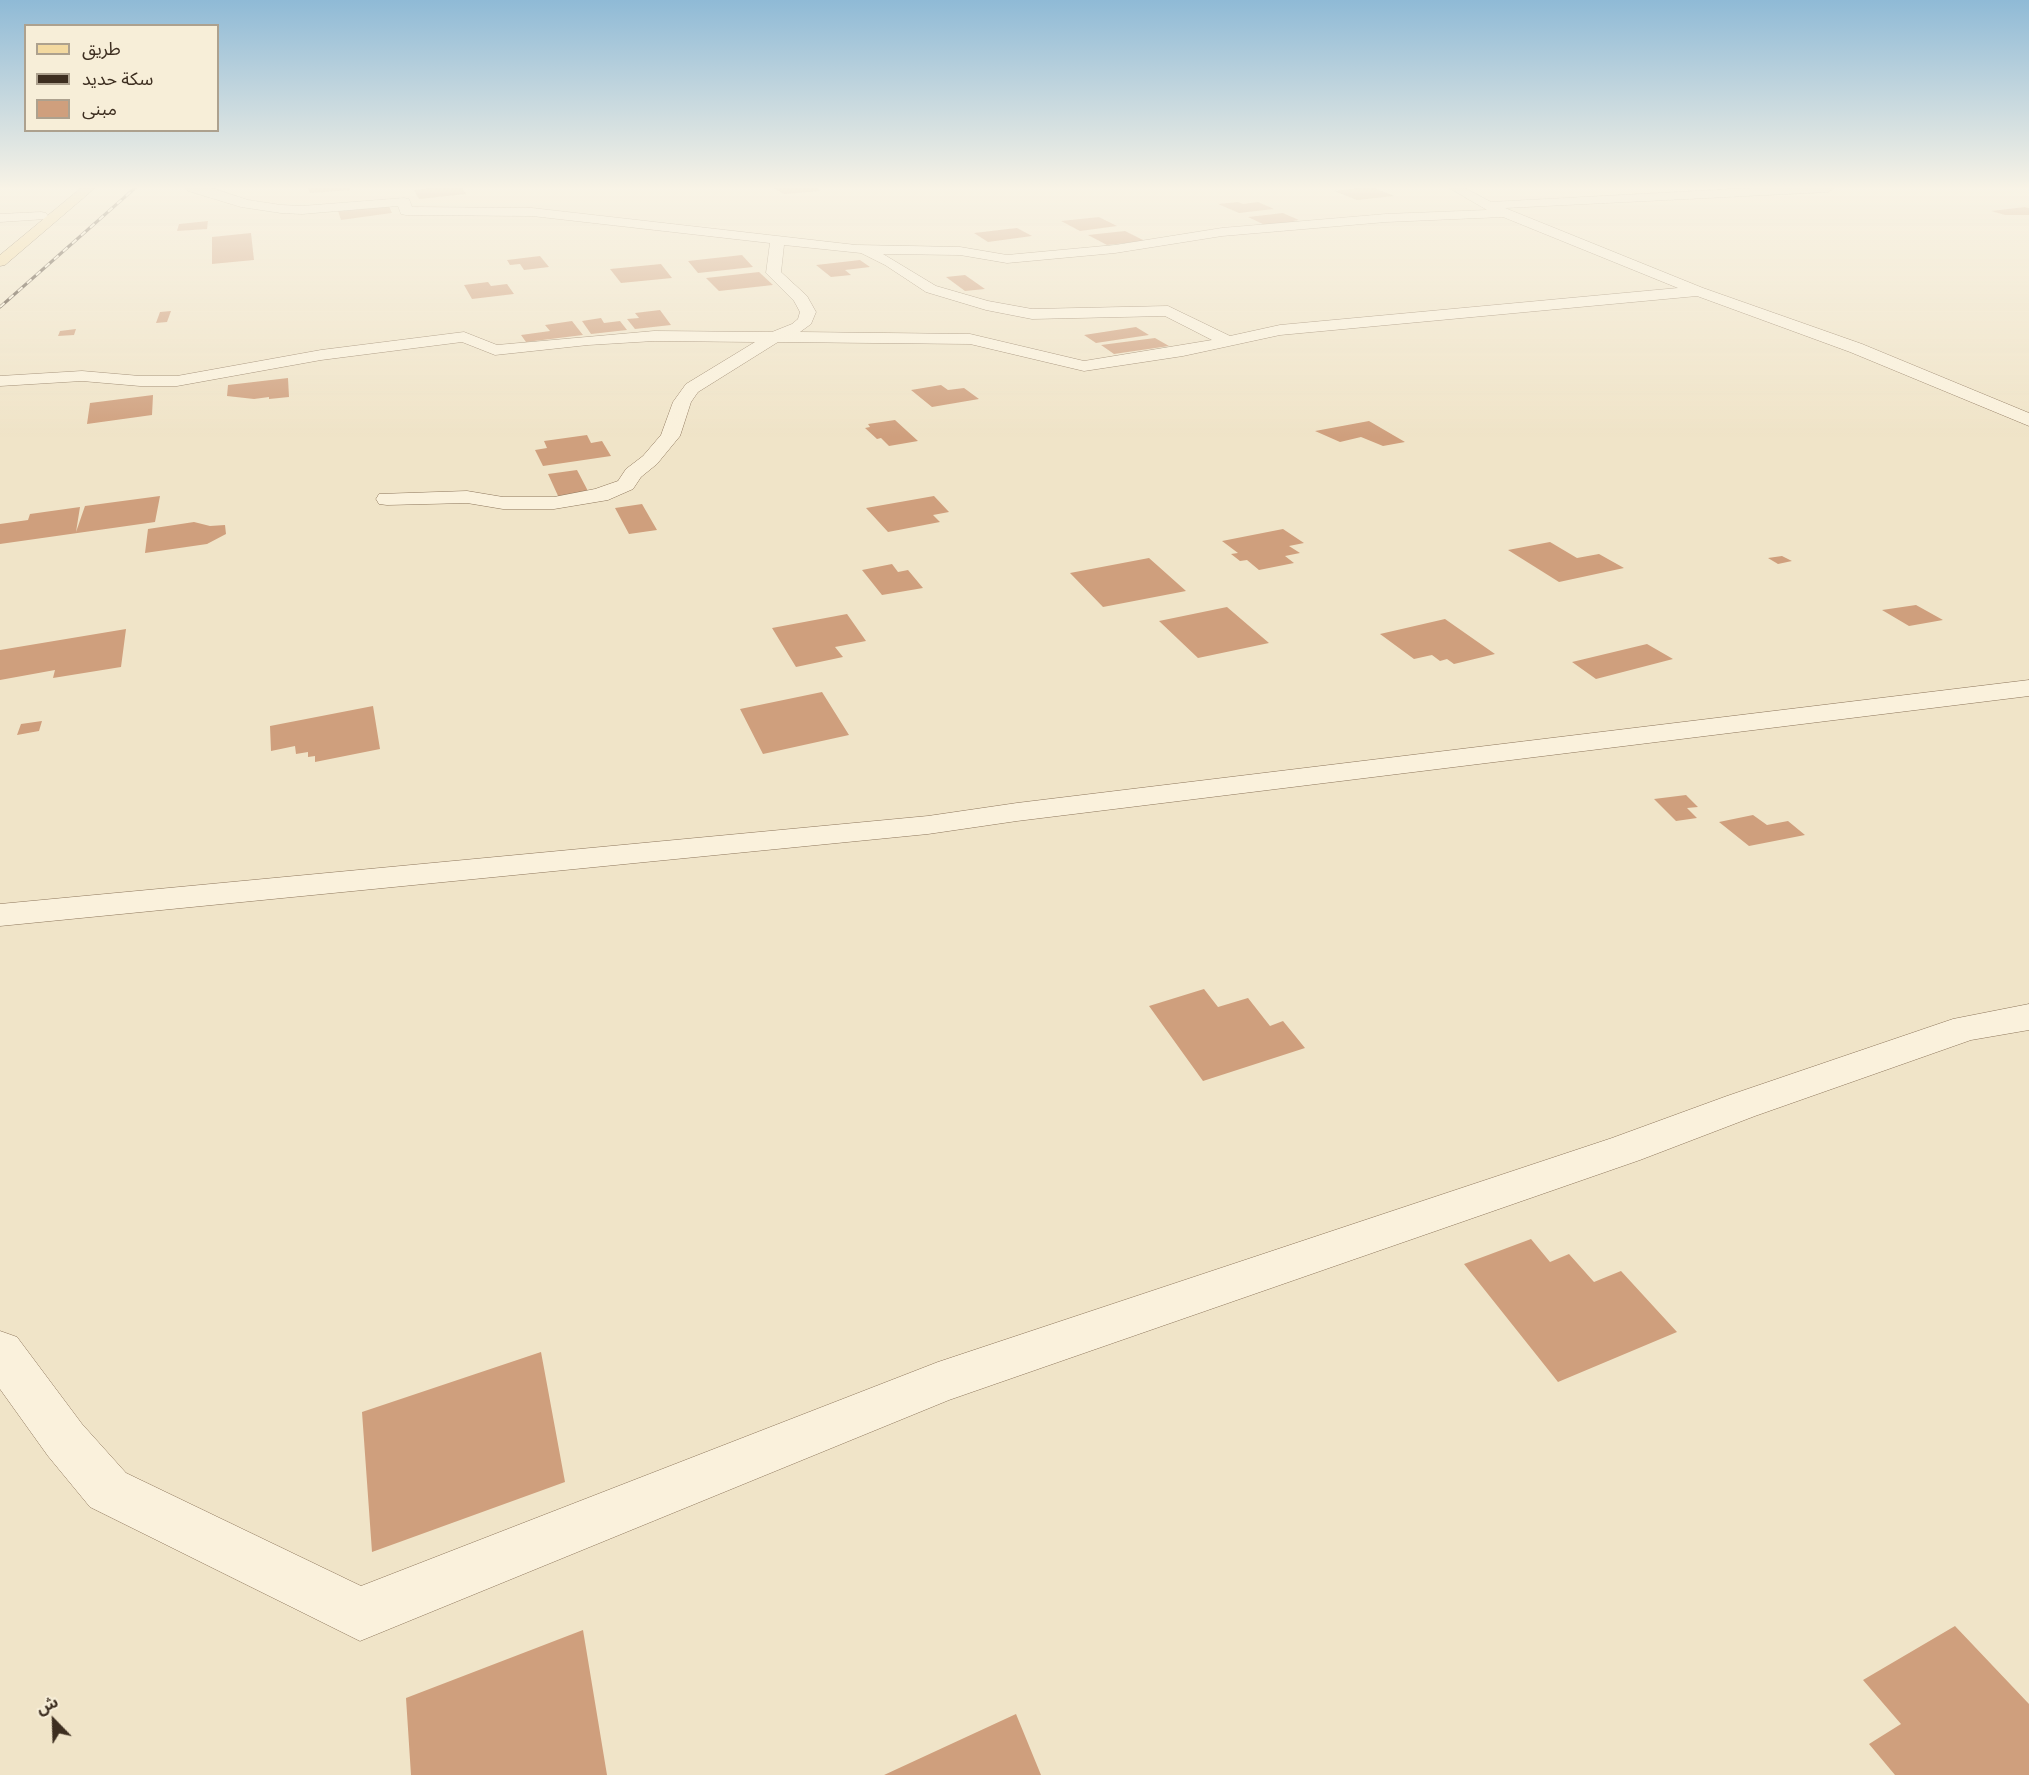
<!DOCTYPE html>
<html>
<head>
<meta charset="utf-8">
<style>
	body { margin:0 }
	#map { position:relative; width:2029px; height:1775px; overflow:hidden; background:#f0e4c8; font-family:"Source Serif 4","Noto Sans Arabic",serif }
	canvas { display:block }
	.legend { position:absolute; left:24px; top:24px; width:195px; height:108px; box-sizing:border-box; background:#f7eed8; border:2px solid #ada18e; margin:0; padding:8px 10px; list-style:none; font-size:18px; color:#3d2e20 }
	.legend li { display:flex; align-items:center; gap:12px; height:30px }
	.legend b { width:30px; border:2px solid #ada18e }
	.north { position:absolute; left:24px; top:1691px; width:60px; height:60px; -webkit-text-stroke:4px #f7eed8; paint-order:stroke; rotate:337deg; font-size:16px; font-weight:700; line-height:24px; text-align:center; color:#3d2e20 }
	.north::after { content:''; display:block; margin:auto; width:21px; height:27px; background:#3d2e20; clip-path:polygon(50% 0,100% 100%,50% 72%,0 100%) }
</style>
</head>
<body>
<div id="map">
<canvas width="2029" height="1775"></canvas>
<ul class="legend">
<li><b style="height:8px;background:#f3d9a0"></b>طريق</li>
<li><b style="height:8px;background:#3d2e20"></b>سكة حديد</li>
<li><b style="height:16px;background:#cf9f7d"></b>مبنى</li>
</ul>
<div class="north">ش</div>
</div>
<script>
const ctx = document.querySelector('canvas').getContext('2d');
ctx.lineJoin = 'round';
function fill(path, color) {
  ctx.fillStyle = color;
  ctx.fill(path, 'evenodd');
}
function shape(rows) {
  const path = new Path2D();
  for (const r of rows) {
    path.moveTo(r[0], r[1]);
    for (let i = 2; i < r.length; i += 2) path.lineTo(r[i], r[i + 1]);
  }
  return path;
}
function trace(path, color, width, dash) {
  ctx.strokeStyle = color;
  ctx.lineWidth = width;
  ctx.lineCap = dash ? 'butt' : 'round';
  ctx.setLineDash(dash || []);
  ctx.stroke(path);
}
fill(shape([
	[308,188,350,188,350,190,310,193],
	[435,188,462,188,466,194,419,199,414,190],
	[774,188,817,188,820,191,784,194],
	[1361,188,1374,188,1394,196,1357,200,1334,191],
	[1238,202,1243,204,1258,202,1274,209,1239,213,1218,204],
	[389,206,392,213,341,220,338,211],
	[2025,207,2029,208,2029,215,2005,215,1991,211],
	[1283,213,1299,220,1293,221,1298,223,1269,227,1248,217],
	[1099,217,1117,226,1080,231,1061,221],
	[208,221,207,229,177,231,179,224],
	[1017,228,1032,236,988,242,974,233],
	[1125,231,1145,241,1107,245,1088,235],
	[251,233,254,260,212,264,212,237],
	[742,255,753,267,698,273,688,261],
	[540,256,549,267,524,270,520,264,510,265,507,260],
	[860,260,870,267,845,270,851,275,831,277,816,265],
	[661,264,672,278,621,283,610,269],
	[759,272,773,285,719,291,706,278],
	[965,275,985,289,965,291,946,277],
	[488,282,491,286,507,284,514,294,472,299,464,285],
	[660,310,671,325,635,329,627,319,639,318,635,313],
	[171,311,167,322,156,323,160,312],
	[601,318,604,323,620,321,627,330,591,334,582,321],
	[572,321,583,335,526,342,521,335,550,331,545,325],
	[1136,327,1149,335,1096,343,1084,335],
	[76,329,74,335,58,336,60,331],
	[1155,338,1169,346,1114,354,1101,345],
	[288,378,289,397,269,399,269,397,254,399,227,396,228,385],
	[941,385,948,390,964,388,979,399,932,407,911,390],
	[153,395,152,415,87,424,90,403],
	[895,420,918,441,889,446,881,438,877,439,865,428,870,427,868,424],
	[1369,421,1405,442,1383,446,1361,437,1340,442,1315,431],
	[587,435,591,443,602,441,611,456,543,466,535,450,547,448,544,441],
	[577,470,589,493,559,498,548,474],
	[160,496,155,522,0,544,0,524,28,520,30,514,80,507,76,532,85,506],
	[934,496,949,512,933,515,940,522,888,532,866,508],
	[642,504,657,530,629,534,615,508],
	[194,522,210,526,225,525,226,534,207,544,145,553,148,529],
	[1283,529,1304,543,1289,546,1300,553,1285,556,1294,563,1259,570,1247,560,1240,561,1231,554,1238,553,1222,541],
	[1550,542,1577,558,1599,554,1624,568,1559,582,1508,550],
	[1782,556,1792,561,1778,564,1768,558],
	[1149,558,1186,591,1103,607,1070,573],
	[892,564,898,572,908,570,923,588,882,595,862,570],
	[1916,605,1943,620,1909,626,1882,610],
	[1227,607,1269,643,1198,658,1159,621],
	[847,614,866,641,835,647,843,657,796,667,772,628],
	[1445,619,1495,654,1454,664,1447,659,1440,661,1432,655,1414,659,1380,634],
	[126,629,121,667,53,678,55,670,0,680,0,650],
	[1647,644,1673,659,1596,679,1572,662],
	[822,692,849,735,763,754,740,709],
	[373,706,380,749,315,762,315,756,308,757,308,752,296,754,295,746,271,751,270,726],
	[42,721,39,731,17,735,21,724],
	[1686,795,1698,807,1687,808,1697,818,1676,821,1654,799],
	[1753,815,1767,825,1788,821,1805,835,1749,846,1719,822],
	[1204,989,1218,1007,1248,998,1270,1026,1283,1021,1305,1048,1203,1081,1149,1006],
	[1531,1239,1550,1262,1569,1254,1594,1282,1621,1271,1677,1332,1558,1382,1464,1264],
	[541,1352,565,1482,372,1552,362,1412],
	[1955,1626,2029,1704,2029,1775,1895,1775,1869,1744,1901,1724,1863,1680],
	[583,1630,607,1775,411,1775,406,1698],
	[1016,1714,1041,1775,884,1775]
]), '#cf9f7d');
const minor = shape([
	[186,188,212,188,248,200,281,205,302,206,404,198,409,199,412,207,532,208,856,245,960,247,1007,255,1115,245,1222,228,1386,214,1487,210,1449,188,1465,188,1491,202,1752,188,1834,188,1828,192,1505,208,1703,288,1862,344,2029,413,2029,426,1850,352,1697,296,1280,335,1183,356,1084,371,970,344,778,342,698,392,691,402,680,436,657,464,641,477,633,489,608,500,554,509,503,509,467,503,387,505,379,504,376,499,379,494,467,491,503,497,554,497,595,489,618,481,626,469,643,456,661,435,673,402,686,384,755,342,654,341,588,345,495,355,462,342,321,360,177,386,140,386,82,381,0,386,0,376,82,371,140,376,177,376,321,350,464,332,497,345,654,331,772,332,792,324,798,319,800,312,794,301,766,273,770,243,532,216,406,215,401,214,398,206,302,214,281,213,241,207,188,191,186,188],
	[1503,217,1678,288,1280,325,1230,336,1168,306,1032,309,988,301,936,286,883,254,960,255,1007,263,1115,253,1222,236,1386,222,1503,217],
	[784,245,861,253,885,265,926,292,986,310,1032,319,1165,316,1212,340,1084,361,970,334,800,332,811,324,816,312,807,296,781,272,784,245],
	[41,212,46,213,48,216,46,219,0,222,0,214,41,212],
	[2029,680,2029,696,1017,821,928,834,0,926,0,904,928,816,1017,803,2029,680],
	[2029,1004,2029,1030,1971,1040,1755,1116,1640,1160,949,1400,360,1641,90,1507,48,1456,0,1389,0,1331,17,1337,82,1424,126,1473,361,1586,938,1362,1612,1138,1727,1096,1953,1019,2029,1004]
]);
const primary = shape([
	[81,188,95,188,5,265,0,266,0,255,81,188]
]);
trace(minor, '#8d765c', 1);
trace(primary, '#5b4430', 1);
fill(minor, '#faf1dc');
fill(primary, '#f3d9a0');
const rail = shape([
	[0,307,135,188]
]);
trace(rail, '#3d2e20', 3);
trace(rail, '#f7eed8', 2, [6]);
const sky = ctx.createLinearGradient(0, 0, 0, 437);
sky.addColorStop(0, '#8fbad6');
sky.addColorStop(0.43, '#f8f3e6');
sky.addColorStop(1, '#f8f3e600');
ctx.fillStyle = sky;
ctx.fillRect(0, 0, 2029, 437);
</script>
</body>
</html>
